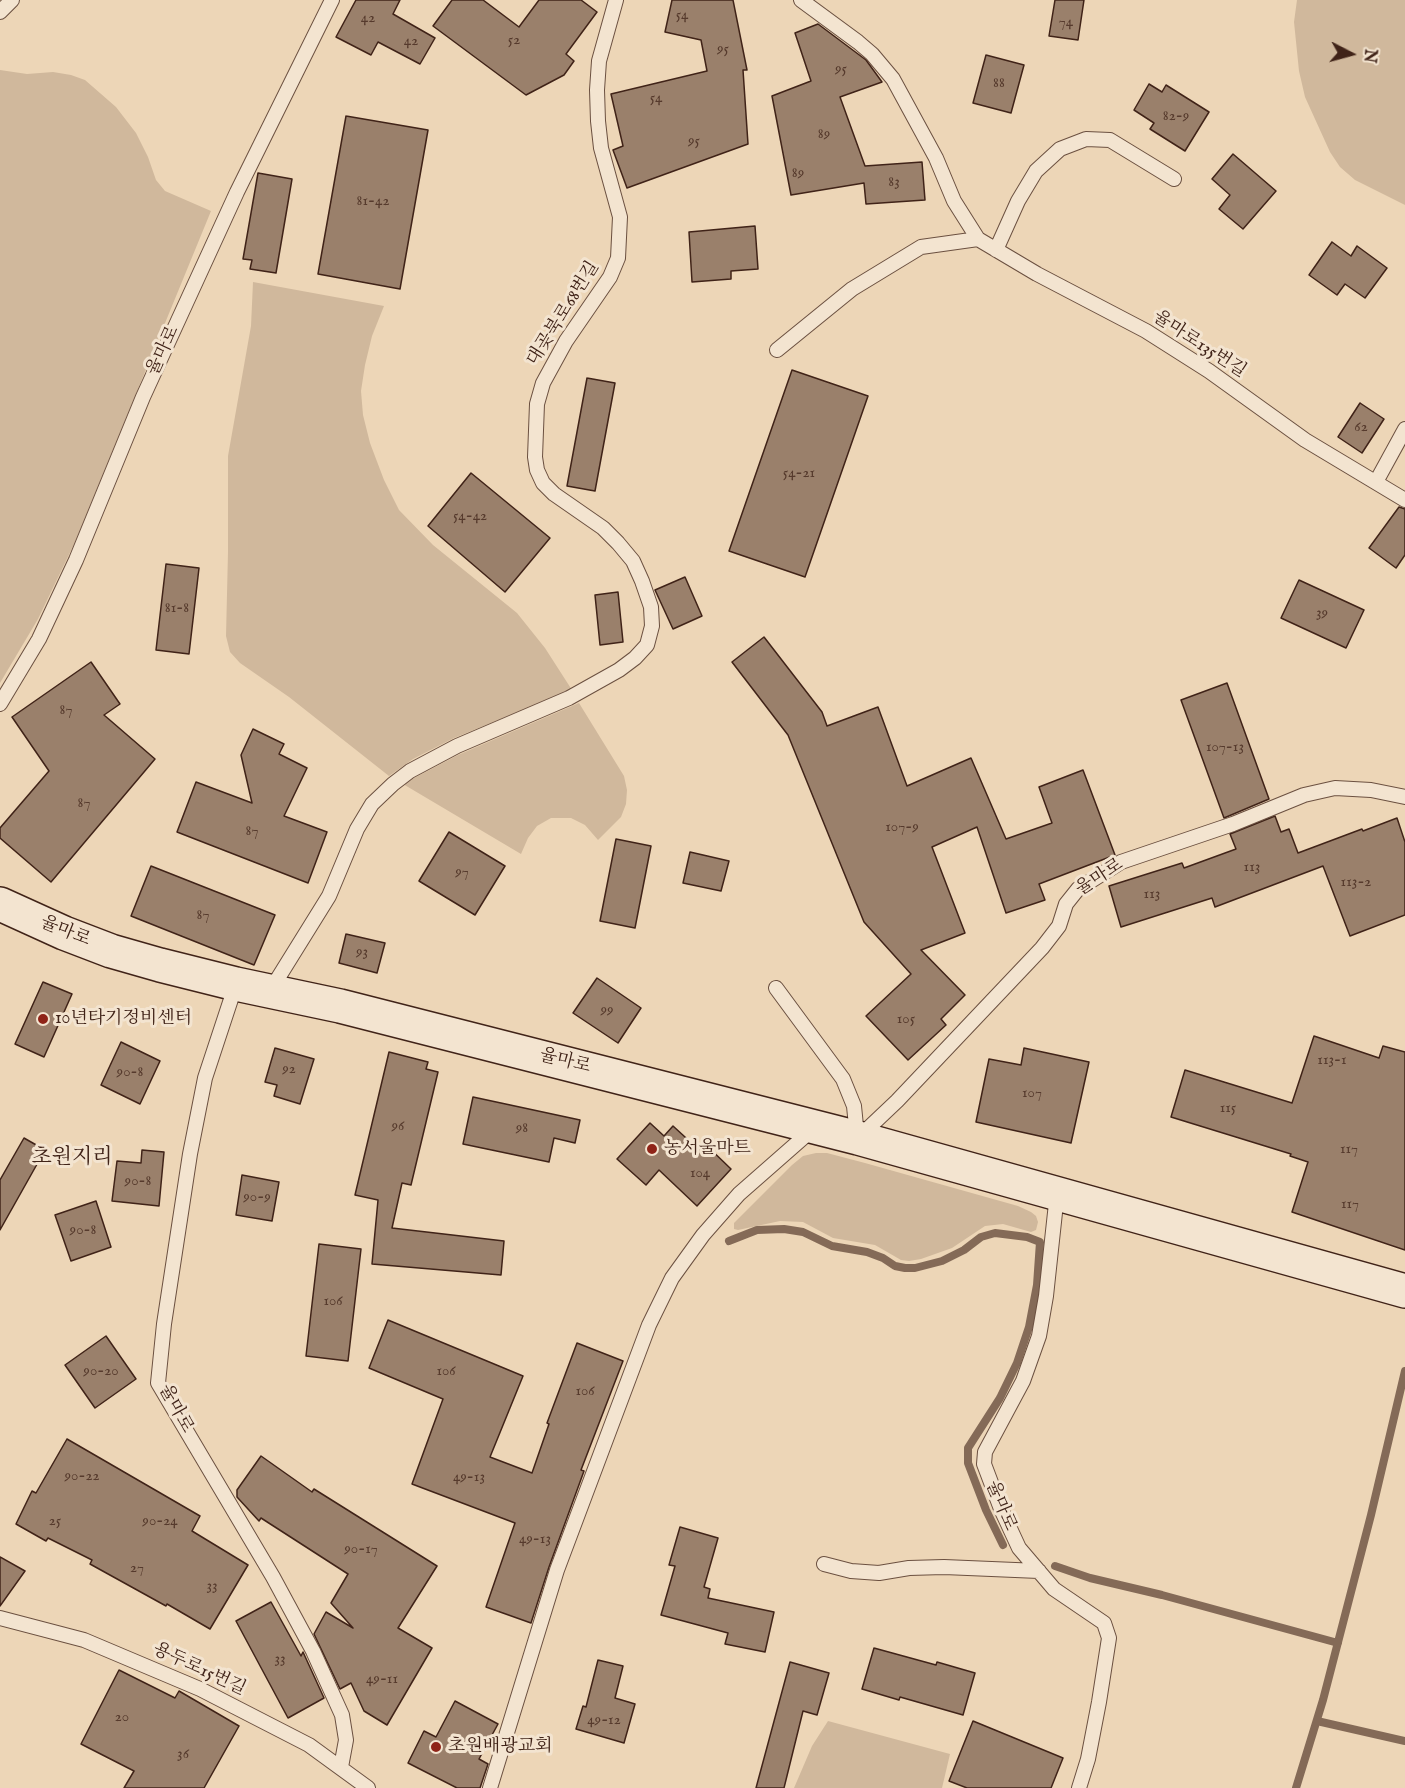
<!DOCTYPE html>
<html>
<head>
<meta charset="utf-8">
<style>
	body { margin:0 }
	#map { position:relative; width:1405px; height:1788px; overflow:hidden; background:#edd6b7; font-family:"IM FELL English",serif }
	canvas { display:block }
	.north { position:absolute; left:1321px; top:24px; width:60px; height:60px; -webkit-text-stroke:4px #f3e4d0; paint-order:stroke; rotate:96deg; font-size:16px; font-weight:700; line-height:24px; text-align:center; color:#402318 }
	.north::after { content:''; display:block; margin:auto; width:21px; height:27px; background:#402318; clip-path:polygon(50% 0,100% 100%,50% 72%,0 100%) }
</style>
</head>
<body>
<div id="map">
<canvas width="1405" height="1788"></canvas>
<div class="north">N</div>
</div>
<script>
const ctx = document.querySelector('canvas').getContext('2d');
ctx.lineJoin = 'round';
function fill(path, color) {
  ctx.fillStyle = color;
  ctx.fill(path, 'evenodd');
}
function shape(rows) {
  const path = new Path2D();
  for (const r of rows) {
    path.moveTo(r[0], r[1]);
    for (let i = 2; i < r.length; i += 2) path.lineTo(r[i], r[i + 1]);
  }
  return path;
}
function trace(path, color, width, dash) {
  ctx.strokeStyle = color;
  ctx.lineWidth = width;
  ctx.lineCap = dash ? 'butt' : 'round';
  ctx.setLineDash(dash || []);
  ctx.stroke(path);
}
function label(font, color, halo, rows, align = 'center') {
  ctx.font = font + ' "IM FELL English","Noto Serif KR",serif';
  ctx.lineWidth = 6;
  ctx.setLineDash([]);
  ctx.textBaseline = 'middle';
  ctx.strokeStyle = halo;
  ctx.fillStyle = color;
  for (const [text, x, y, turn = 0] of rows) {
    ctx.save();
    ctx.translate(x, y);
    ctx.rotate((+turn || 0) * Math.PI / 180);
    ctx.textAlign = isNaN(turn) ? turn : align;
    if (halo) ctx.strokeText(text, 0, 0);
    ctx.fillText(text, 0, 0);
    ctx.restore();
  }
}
fill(shape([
	[1297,0,1405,0,1405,205,1355,180,1340,167,1330,152,1305,97,1299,71,1294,22],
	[0,70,27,74,53,72,71,75,85,80,116,107,136,133,148,157,156,180,165,191,211,211,76,540,38,619,0,683],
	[253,282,384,306,372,336,365,365,361,391,363,415,370,443,384,480,399,510,433,545,517,613,545,648,572,690,454,738,413,759,389,776,289,697,240,663,230,652,226,636,228,552,228,456,251,326],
	[579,703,624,776,627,790,626,804,621,817,598,840,585,825,571,818,551,818,537,826,528,838,521,854,403,784,458,755],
	[816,1153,827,1153,865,1163,1018,1206,1031,1212,1036,1216,1038,1222,1036,1230,1031,1232,1003,1224,985,1226,952,1248,921,1259,909,1261,901,1260,875,1245,833,1238,803,1222,780,1221,738,1230,734,1229,734,1223,792,1165,803,1156],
	[828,1721,950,1754,942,1788,794,1788,812,1746]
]), '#d0b89c');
trace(shape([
	[729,1241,757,1230,784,1229,803,1232,832,1246,867,1252,883,1258,895,1266,905,1268,915,1268,942,1261,964,1250,981,1237,995,1233,1027,1237,1040,1242,1037,1285,1029,1327,1017,1363,1000,1398,968,1448,968,1463,986,1510,1003,1545],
	[1055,1566,1090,1578,1162,1595,1338,1643],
	[1317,1721,1405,1741],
	[1296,1788,1323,1700,1371,1515,1405,1371]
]), '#846a57', 8);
const building = shape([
	[356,0,400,0,393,14,435,38,420,64,378,42,371,55,336,37,356,0],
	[452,0,483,0,519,27,539,0,581,0,597,12,566,54,574,61,564,75,526,95,433,26,452,0],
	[672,0,733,0,747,70,743,70,748,144,627,188,613,150,623,146,611,94,707,71,701,40,665,32,672,0],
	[1055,0,1084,0,1078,40,1049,36,1055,0],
	[818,24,866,60,882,82,840,97,865,166,922,162,925,200,866,204,864,183,791,195,772,96,811,81,795,33,818,24],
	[986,55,1024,65,1011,113,973,103,986,55],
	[1149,84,1162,92,1166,85,1209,112,1185,151,1150,129,1154,123,1134,110,1149,84],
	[346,116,428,130,400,289,318,274,346,116],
	[1233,154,1276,191,1243,229,1219,209,1230,195,1212,179,1233,154],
	[258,173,292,179,276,273,250,269,252,260,243,259,258,173],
	[755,226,758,269,731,271,731,279,692,282,689,232,755,226],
	[1332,242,1351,256,1357,246,1387,268,1365,298,1345,284,1337,295,1309,275,1332,242],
	[792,370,868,396,805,577,729,551,792,370],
	[587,378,615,383,595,491,567,486,587,378],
	[1360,403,1384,419,1362,453,1338,437,1360,403],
	[471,473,550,538,505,592,428,526,471,473],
	[1399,507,1405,509,1405,555,1396,568,1369,548,1399,507],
	[166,564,199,568,189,654,156,650,166,564],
	[685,577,702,616,673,629,655,590,685,577],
	[1299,580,1364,610,1346,648,1281,618,1299,580],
	[618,592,623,642,600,645,595,595,618,592],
	[764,637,822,712,827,726,878,707,907,786,971,758,1006,839,1052,823,1039,787,1083,770,1115,855,1039,884,1045,900,1006,913,977,827,932,847,965,933,921,950,965,995,941,1019,946,1025,908,1060,866,1016,911,974,864,922,788,735,732,662,764,637],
	[91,662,120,704,104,715,155,759,51,882,0,838,0,828,49,771,12,717,91,662],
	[1227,683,1269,799,1224,818,1181,700,1227,683],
	[253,729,284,744,279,754,307,768,284,816,327,832,308,883,177,832,196,782,252,803,241,755,253,729],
	[1275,816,1281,832,1289,829,1298,853,1362,829,1363,831,1397,818,1405,842,1405,915,1350,936,1323,866,1215,907,1212,898,1121,927,1109,886,1182,863,1184,868,1236,849,1230,834,1275,816],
	[449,832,505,866,475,915,419,881,449,832],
	[616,839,651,846,635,928,600,921,616,839],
	[690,852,729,861,721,891,683,883,690,852],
	[151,866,275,915,254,965,131,916,151,866],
	[346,934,385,943,377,973,339,963,346,934],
	[597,978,641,1008,618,1043,573,1013,597,978],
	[43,982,72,994,44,1057,15,1044,43,982],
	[1314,1036,1379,1058,1383,1046,1405,1052,1405,1250,1292,1212,1308,1162,1290,1156,1291,1154,1171,1117,1185,1070,1292,1103,1314,1036],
	[121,1042,160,1061,140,1104,101,1085,121,1042],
	[275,1048,314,1059,300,1104,274,1096,277,1085,265,1082,275,1048],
	[1024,1048,1089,1062,1071,1143,976,1122,989,1059,1021,1065,1024,1048],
	[389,1052,428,1062,426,1069,438,1072,411,1185,402,1183,392,1228,504,1241,501,1275,372,1264,378,1200,355,1195,389,1052],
	[473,1097,580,1120,575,1143,554,1138,549,1162,463,1144,473,1097],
	[650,1123,664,1136,673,1126,697,1148,703,1142,731,1169,697,1206,659,1170,646,1185,617,1159,650,1123],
	[24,1138,45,1150,0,1230,0,1180,24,1138],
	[142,1150,164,1152,159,1206,112,1201,117,1161,141,1163,142,1150],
	[242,1175,279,1182,272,1221,236,1215,242,1175],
	[96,1201,111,1247,71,1261,55,1215,96,1201],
	[319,1244,361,1249,348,1361,306,1356,319,1244],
	[388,1320,523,1376,490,1457,532,1473,549,1424,547,1423,577,1343,623,1361,581,1470,584,1471,549,1567,531,1623,486,1607,515,1523,412,1484,443,1399,369,1368,388,1320],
	[106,1336,136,1379,95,1408,65,1365,106,1336],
	[67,1439,200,1516,192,1531,248,1565,210,1629,167,1604,166,1606,90,1564,92,1560,48,1538,46,1541,16,1524,32,1491,36,1493,67,1439],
	[261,1456,312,1492,314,1489,437,1566,398,1628,432,1648,387,1725,364,1711,351,1683,340,1689,314,1634,326,1612,353,1628,331,1603,348,1574,261,1518,259,1521,237,1497,237,1490,261,1456],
	[680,1527,718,1538,704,1587,710,1589,708,1598,774,1612,765,1652,725,1644,728,1633,661,1615,675,1566,669,1565,680,1527],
	[0,1557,25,1571,0,1606,0,1557],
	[271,1602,301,1656,303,1652,324,1698,288,1718,236,1621,271,1602],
	[874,1648,936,1665,937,1662,975,1673,963,1715,900,1697,899,1700,862,1689,874,1648],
	[598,1660,623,1666,615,1698,635,1704,624,1743,576,1729,583,1706,586,1707,598,1660],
	[790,1662,829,1673,817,1715,803,1711,784,1788,756,1788,790,1662],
	[119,1670,175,1698,179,1691,239,1726,204,1788,124,1788,134,1771,81,1744,119,1670],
	[455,1701,498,1724,479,1759,488,1764,480,1788,457,1788,408,1763,424,1731,436,1737,455,1701],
	[973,1721,1063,1758,1051,1788,967,1788,949,1781,973,1721]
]);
fill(building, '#9a806b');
trace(building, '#402318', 1.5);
const lane = shape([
	[801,0,858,42,872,54,893,79,936,158,954,201,978,239,1037,274,1146,331,1209,371,1305,440,1405,500],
	[0,12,12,0],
	[996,250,1018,201,1036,171,1060,149,1086,139,1110,140,1174,179],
	[777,350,852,289,921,247,978,239],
	[1376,482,1405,429],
	[0,704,39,639,76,560,143,397,237,192,332,0],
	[236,984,205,1078,190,1154,164,1324,158,1383,273,1577,313,1651,342,1715,346,1740,341,1767],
	[776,988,843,1079,854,1106,857,1136],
	[270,991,329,896,357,829,372,804,393,784,410,771,457,746,569,698,619,670,635,658,647,645,652,626,651,607,642,581,633,561,618,543,603,528,554,494,543,483,537,470,535,457,537,404,543,383,566,341,610,277,618,258,620,217,601,148,598,121,597,90,599,61,616,0],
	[859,1137,897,1101,1042,948,1059,926,1066,904,1078,889,1121,862,1233,824,1304,795,1335,788,1371,790,1405,797],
	[1057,1194,1046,1296,1039,1336,1023,1381,985,1452,984,1464,1001,1509,1019,1548,1054,1589,1104,1623,1109,1638,1099,1702,1088,1759,1079,1788],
	[824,1564,851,1571,879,1573,909,1568,944,1567,1039,1571],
	[0,1618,84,1640,200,1689,309,1745,368,1788],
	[490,1788,557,1570,649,1325,672,1278,703,1235,739,1194,813,1129]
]);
const secondary = shape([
	[0,904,64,933,111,951,160,965,236,984,340,1006,858,1138,1405,1291]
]);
trace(lane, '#6b5040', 16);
trace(secondary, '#402318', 36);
trace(lane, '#f3e4d0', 14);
trace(secondary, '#f3e4d0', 33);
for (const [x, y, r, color] of [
	[43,1019,6,"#8f2418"],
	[652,1149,6,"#8f2418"],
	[436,1747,6,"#8f2418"]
]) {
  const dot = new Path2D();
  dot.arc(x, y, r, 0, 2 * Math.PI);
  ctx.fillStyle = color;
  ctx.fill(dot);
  trace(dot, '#f3e4d0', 2);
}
label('15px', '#563a2d', null, [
	["54",682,16],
	["42",368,19],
	["74",1066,23],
	["52",514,41],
	["42",411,42],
	["95",723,50],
	["95",841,70],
	["88",999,84],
	["54",656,99],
	["82-9",1176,117],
	["89",824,135],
	["95",694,142],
	["89",798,174],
	["83",894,183],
	["81-42",373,202],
	["62",1361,428],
	["54-21",799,474],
	["54-42",470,517],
	["81-8",177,609],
	["39",1322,614],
	["87",66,711],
	["107-13",1225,748],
	["87",84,804],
	["107-9",902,828],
	["87",252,832],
	["113",1252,868],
	["97",462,873],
	["113-2",1356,883],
	["113",1152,895],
	["87",203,916],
	["93",362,953],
	["99",607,1011],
	["105",906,1020],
	["113-1",1332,1061],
	["92",289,1070],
	["90-8",130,1073],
	["107",1032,1094],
	["115",1228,1109],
	["96",398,1127],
	["98",522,1129],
	["117",1349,1150],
	["104",700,1174],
	["90-8",138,1182],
	["90-9",257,1198],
	["117",1350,1205],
	["90-8",83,1231],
	["106",333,1302],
	["90-20",101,1372],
	["106",446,1372],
	["106",585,1392],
	["90-22",82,1477],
	["49-13",469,1478],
	["25",55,1522],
	["90-24",160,1522],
	["49-13",535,1540],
	["90-17",361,1550],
	["27",137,1569],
	["33",212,1587],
	["33",280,1660],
	["49-11",382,1680],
	["20",122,1718],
	["49-12",604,1721],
	["36",183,1755]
]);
label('18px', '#402318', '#f3e4d0', [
	["대곶북로68번길",564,314,-58],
	["율마로135번길",1199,345,33],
	["율마로",164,351,-65],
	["율마로",1100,878,-33],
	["율마로",65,932,22],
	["율마로",565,1062,14],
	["율마로",175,1409,61],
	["율마로",1000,1506,67],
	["용두로15번길",199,1670,25]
]);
label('18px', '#402318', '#f3e4d0', [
	["10년타기정비센터",55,1019],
	["농서울마트",664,1149],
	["초원배광교회",448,1747]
], 'left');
label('21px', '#402318', '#f3e4d0', [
	["초원지리",72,1159]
]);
</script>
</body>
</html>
